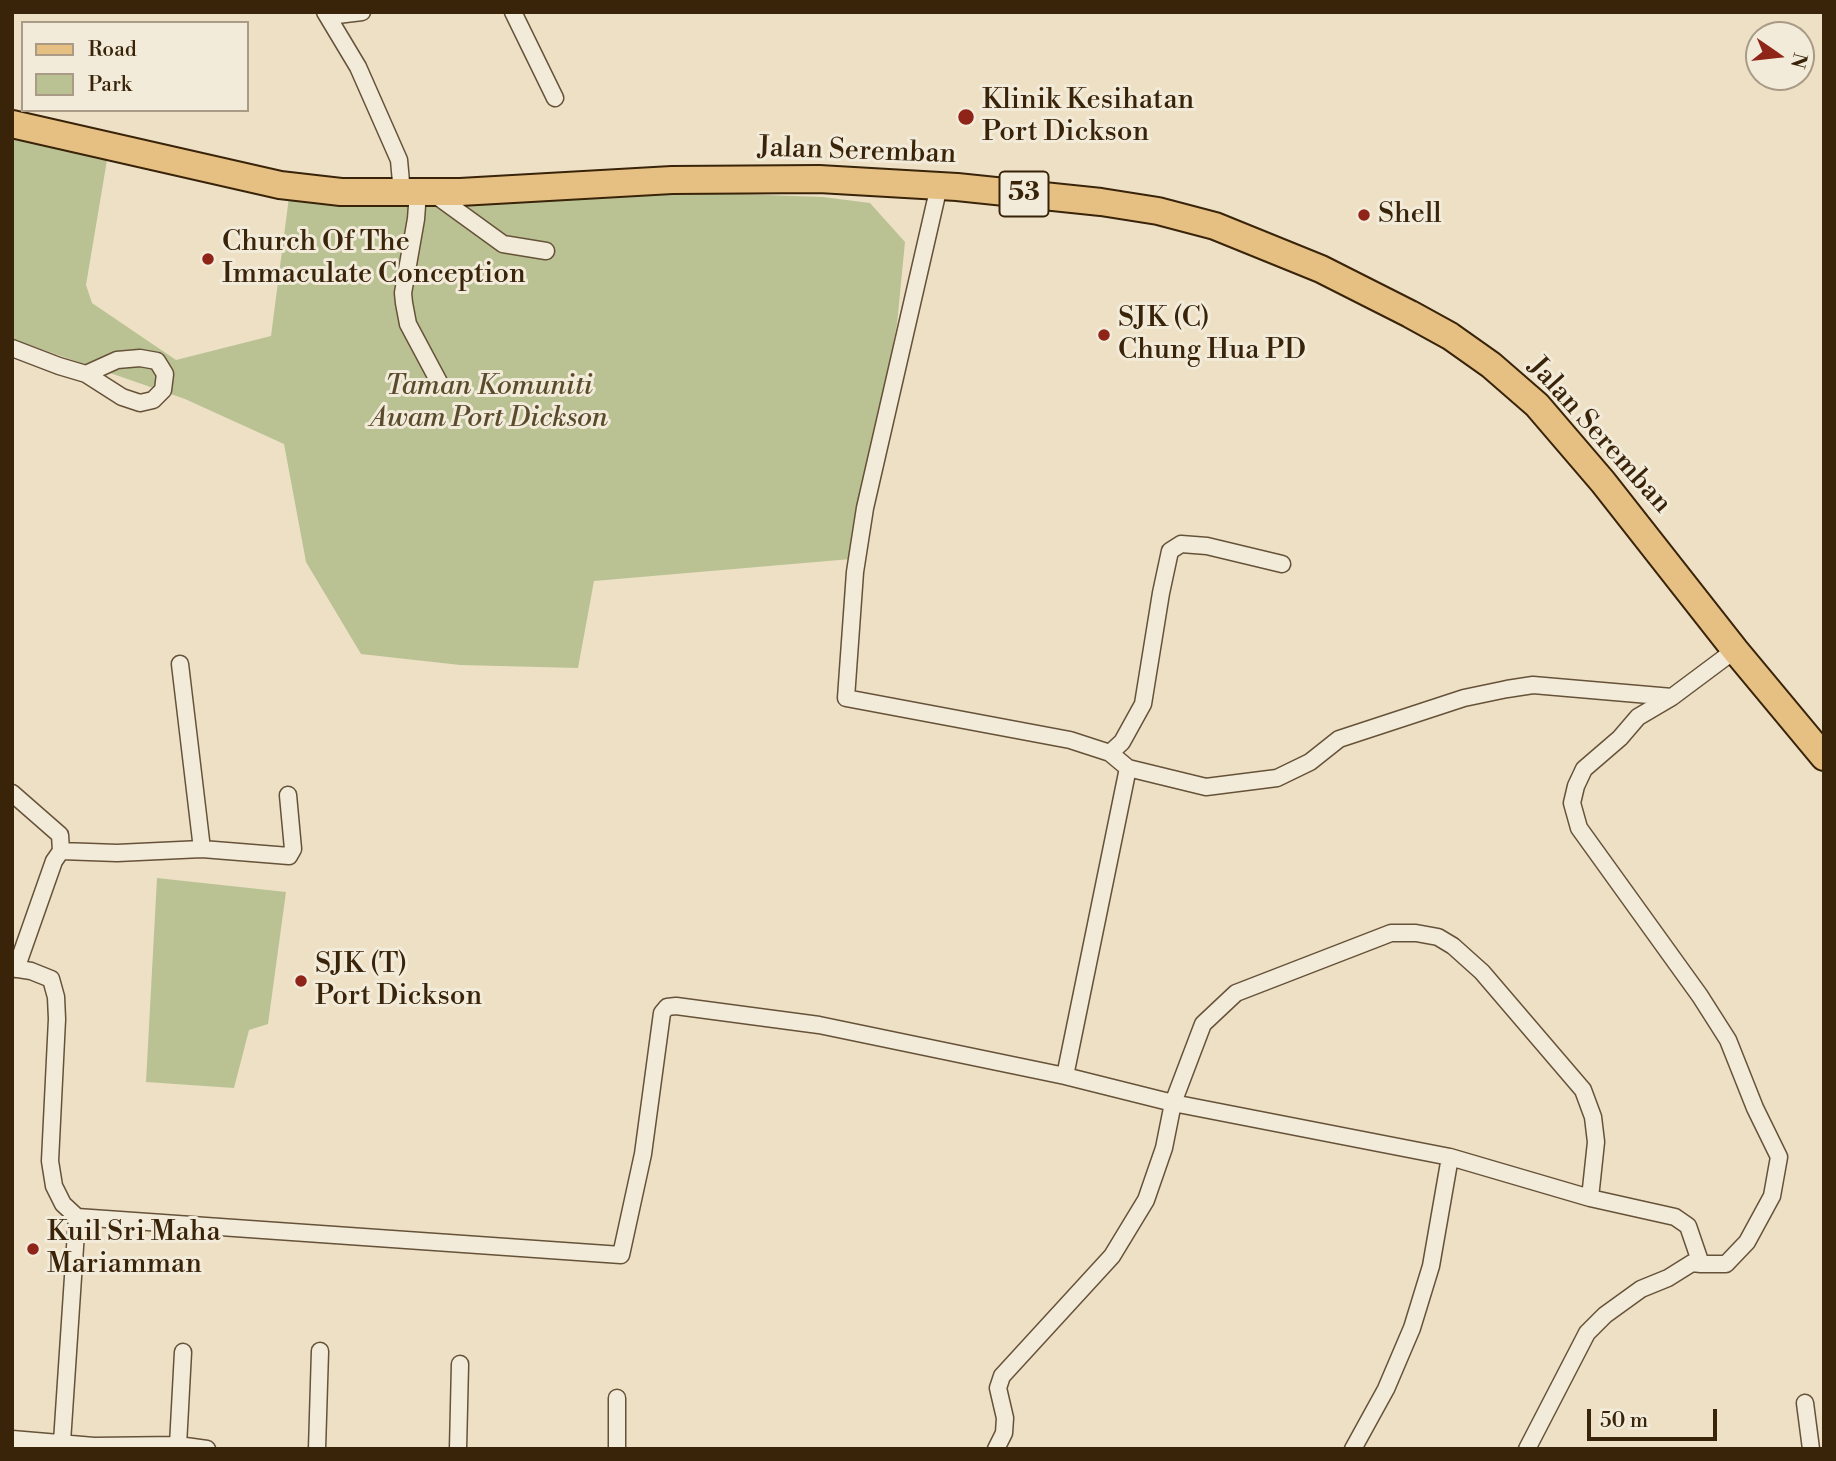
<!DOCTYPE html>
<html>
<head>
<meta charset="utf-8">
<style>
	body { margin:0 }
	#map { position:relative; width:1836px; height:1461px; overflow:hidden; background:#ede0c5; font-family:"Libre Bodoni",serif }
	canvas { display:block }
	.frame { position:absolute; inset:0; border:14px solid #392309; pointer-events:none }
	.legend { position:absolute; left:21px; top:21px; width:228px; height:91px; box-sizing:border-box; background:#f3ebd9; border:2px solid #a99b86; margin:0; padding:9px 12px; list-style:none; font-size:21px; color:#392309 }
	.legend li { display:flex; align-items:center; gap:14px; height:35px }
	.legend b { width:35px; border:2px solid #a99b86 }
	.north { position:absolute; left:1745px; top:21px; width:70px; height:70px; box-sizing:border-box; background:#f3ebd9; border:2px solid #a99b86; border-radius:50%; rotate:104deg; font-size:19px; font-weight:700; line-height:28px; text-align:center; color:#392309 }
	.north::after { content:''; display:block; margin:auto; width:24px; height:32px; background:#8f2418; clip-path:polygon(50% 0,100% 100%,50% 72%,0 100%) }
	.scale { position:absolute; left:1587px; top:1409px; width:130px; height:32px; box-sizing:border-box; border:4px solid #392309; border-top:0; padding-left:9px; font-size:21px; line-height:24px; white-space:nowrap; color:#392309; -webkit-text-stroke:5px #f3ebd9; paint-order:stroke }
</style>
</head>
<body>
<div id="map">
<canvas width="1836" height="1461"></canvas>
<div class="frame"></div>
<ul class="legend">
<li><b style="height:9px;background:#e6c082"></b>Road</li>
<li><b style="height:19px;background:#bac294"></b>Park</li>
</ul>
<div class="north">N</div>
<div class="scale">50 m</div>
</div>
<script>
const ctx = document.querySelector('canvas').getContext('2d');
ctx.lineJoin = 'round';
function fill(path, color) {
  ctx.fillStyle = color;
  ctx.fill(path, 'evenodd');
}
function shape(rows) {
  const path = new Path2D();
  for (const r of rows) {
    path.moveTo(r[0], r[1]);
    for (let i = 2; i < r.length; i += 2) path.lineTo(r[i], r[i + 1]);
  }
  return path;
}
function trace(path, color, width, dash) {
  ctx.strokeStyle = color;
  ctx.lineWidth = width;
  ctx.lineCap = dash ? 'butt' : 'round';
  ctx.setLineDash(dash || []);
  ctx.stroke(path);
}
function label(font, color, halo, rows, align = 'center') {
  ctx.font = font + ' "Libre Bodoni",serif';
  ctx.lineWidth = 6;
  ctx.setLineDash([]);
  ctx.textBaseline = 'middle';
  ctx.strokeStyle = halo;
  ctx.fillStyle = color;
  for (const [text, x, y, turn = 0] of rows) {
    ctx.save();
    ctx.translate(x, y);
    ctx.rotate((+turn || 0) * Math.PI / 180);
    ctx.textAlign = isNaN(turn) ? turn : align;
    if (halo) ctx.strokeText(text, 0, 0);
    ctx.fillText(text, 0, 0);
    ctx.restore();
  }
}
fill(shape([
	[12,132,108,154,86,285,92,303,176,360,271,336,289,197,684,192,823,197,870,203,905,242,897,324,851,559,594,581,578,668,460,665,361,654,306,562,284,444,185,399,12,339],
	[157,878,286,892,268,1024,249,1030,234,1088,146,1082]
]), '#bac294');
const street = shape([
	[325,12,358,67,399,160,402,193],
	[513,12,555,98],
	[329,16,362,12],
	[939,186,865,508,855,572,846,698,1070,740,1110,753,1128,768,1206,787,1277,778,1310,762,1339,739,1464,698,1507,689,1533,685,1672,697],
	[418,192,416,219,403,293,404,303,408,324,440,384],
	[434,194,503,244,546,251],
	[12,348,59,366,86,374,122,397,140,403,153,400,163,390,165,374,157,361,140,358,117,360,86,374],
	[180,664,202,849],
	[1110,753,1122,742,1143,704,1161,593,1170,551,1181,544,1207,546,1282,564],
	[12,793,60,835,61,851],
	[12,968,31,971,51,979,56,997,57,1019,50,1161,54,1186,63,1204,77,1217,621,1255,643,1154,662,1013,667,1007,676,1006,819,1025,1065,1076,1173,1103,1450,1157,1590,1198,1675,1217,1688,1226,1701,1264,1692,1263,1668,1278,1641,1289,1605,1315,1587,1333,1527,1449],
	[16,969,54,861,61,851,117,853,202,849,289,856,293,849,288,795],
	[1065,1076,1128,768],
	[1701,1264,1726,1264,1747,1242,1772,1196,1779,1157,1755,1108,1728,1040,1700,996,1579,828,1572,803,1576,786,1584,769,1620,738,1638,717,1672,697,1735,650],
	[1805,1403,1811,1449],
	[12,1439,94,1446,178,1445,207,1449],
	[62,1442,77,1217],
	[178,1445,183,1352],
	[317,1449,320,1351],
	[458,1449,460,1364],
	[617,1449,617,1398],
	[996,1449,1004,1433,1005,1418,998,1388,1002,1376,1112,1256,1146,1200,1164,1148,1173,1103,1203,1024,1236,993,1391,933,1416,933,1438,937,1453,946,1482,972,1583,1090,1593,1117,1596,1142,1590,1198],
	[1353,1449,1386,1389,1412,1328,1431,1266,1450,1157]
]);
const primary = shape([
	[12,124,280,185,341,192,460,192,672,180,819,179,957,187,1101,202,1158,211,1215,226,1321,269,1410,314,1450,336,1491,365,1537,405,1603,482,1735,650,1824,757]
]);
trace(street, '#665238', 19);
trace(primary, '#392309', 30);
trace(street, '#f3ebd9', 16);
trace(primary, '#e6c082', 26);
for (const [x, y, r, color] of [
	[966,117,9,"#8f2418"],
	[1364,215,7,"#8f2418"],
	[208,259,7,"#8f2418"],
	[1104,335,7,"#8f2418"],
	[301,981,7,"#8f2418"],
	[33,1249,7,"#8f2418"]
]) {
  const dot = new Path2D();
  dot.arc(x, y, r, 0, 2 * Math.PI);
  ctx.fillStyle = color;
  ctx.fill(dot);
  trace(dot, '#f3ebd9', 2.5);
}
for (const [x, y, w] of [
	[1024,194,49]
]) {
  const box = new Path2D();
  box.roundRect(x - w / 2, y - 22.5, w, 45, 5);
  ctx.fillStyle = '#f3ebd9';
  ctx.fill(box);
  trace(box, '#392309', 2);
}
label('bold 26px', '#392309', null, [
	["53",1024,194]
]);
label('28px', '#392309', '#f3ebd9', [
	["Klinik Kesihatan",982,101],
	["Port Dickson",982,133],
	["Shell",1378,215],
	["Church Of The",222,243],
	["Immaculate Conception",222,275],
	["SJK (C)",1118,319],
	["Chung Hua PD",1118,351],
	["SJK (T)",315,965],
	["Port Dickson",315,997],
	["Kuil Sri Maha",47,1233],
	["Mariamman",47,1265]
], 'left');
label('28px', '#392309', '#f3ebd9', [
	["Jalan Seremban",857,152,2],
	["Jalan Seremban",1599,436,48]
]);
label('italic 28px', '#594b2c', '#f3ebd9', [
	["Taman Komuniti",489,387],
	["Awam Port Dickson",489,419]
]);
</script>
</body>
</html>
